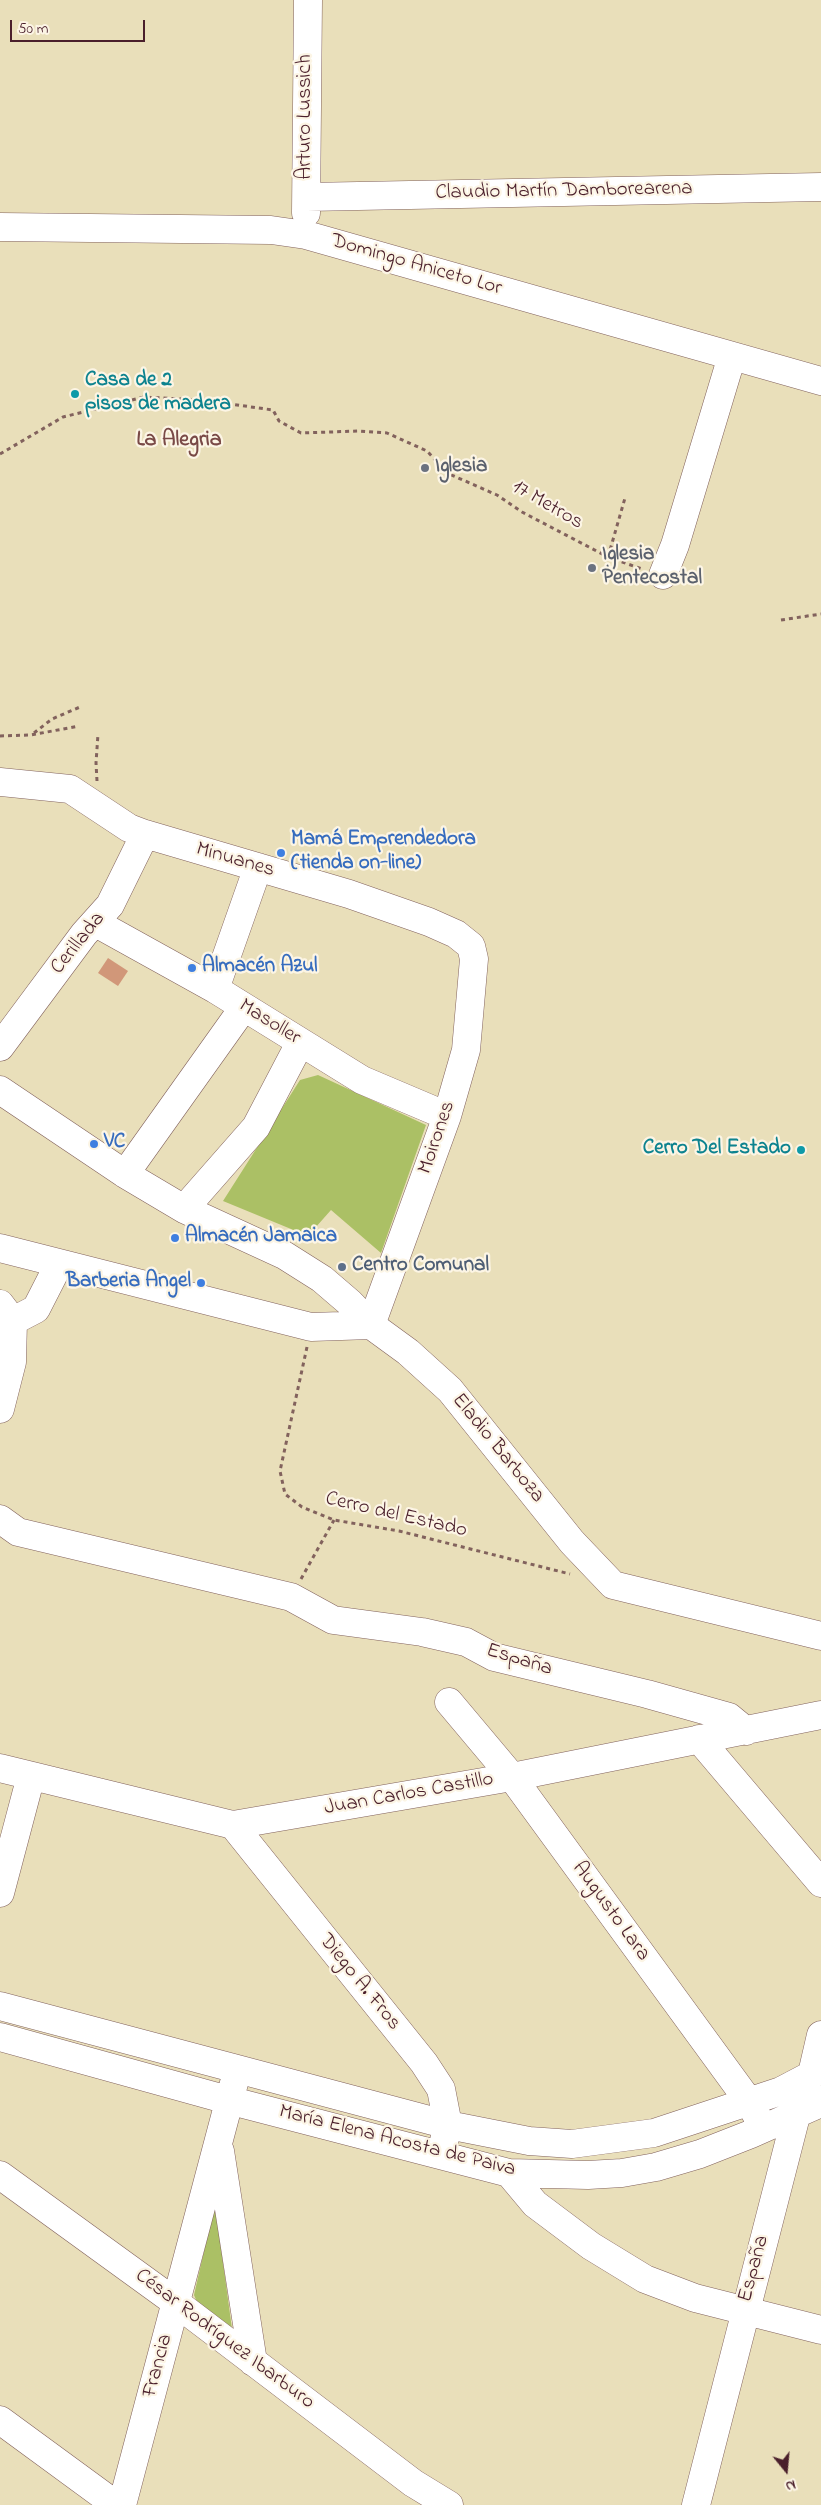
<!DOCTYPE html>
<html>
<head>
<meta charset="utf-8">
<style>
	body { margin:0 }
	#map { position:relative; width:821px; height:2505px; overflow:hidden; background:#e9dfba; font-family:"Indie Flower",sans-serif }
	canvas { display:block }
	.north { position:absolute; left:761px; top:2445px; width:50px; height:50px; -webkit-text-stroke:4px #fcf5e5; paint-order:stroke; rotate:163deg; font-size:14px; font-weight:700; line-height:20px; text-align:center; color:#4a1f2b }
	.north::after { content:''; display:block; margin:auto; width:18px; height:22px; background:#4a1f2b; clip-path:polygon(50% 0,100% 100%,50% 72%,0 100%) }
	.scale { position:absolute; left:10px; top:20px; width:135px; height:22px; box-sizing:border-box; border:2px solid #4a1f2b; border-top:0; padding-left:6px; font-size:15px; line-height:18px; white-space:nowrap; color:#4a1f2b; -webkit-text-stroke:4px #fcf5e5; paint-order:stroke }
</style>
</head>
<body>
<div id="map">
<canvas width="821" height="2505"></canvas>
<div class="north">N</div>
<div class="scale">50 m</div>
</div>
<script>
const ctx = document.querySelector('canvas').getContext('2d');
ctx.lineJoin = 'round';
function fill(path, color) {
  ctx.fillStyle = color;
  ctx.fill(path, 'evenodd');
}
function shape(rows) {
  const path = new Path2D();
  for (const r of rows) {
    path.moveTo(r[0], r[1]);
    for (let i = 2; i < r.length; i += 2) path.lineTo(r[i], r[i + 1]);
  }
  return path;
}
function trace(path, color, width, dash) {
  ctx.strokeStyle = color;
  ctx.lineWidth = width;
  ctx.lineCap = dash ? 'butt' : 'round';
  ctx.setLineDash(dash || []);
  ctx.stroke(path);
}
function label(font, color, halo, rows, align = 'center') {
  ctx.font = font + ' "Indie Flower",sans-serif';
  ctx.lineWidth = 4.5;
  ctx.setLineDash([]);
  ctx.textBaseline = 'middle';
  ctx.strokeStyle = halo;
  ctx.fillStyle = color;
  for (const [text, x, y, turn = 0] of rows) {
    ctx.save();
    ctx.translate(x, y);
    ctx.rotate((+turn || 0) * Math.PI / 180);
    ctx.textAlign = isNaN(turn) ? turn : align;
    if (halo) ctx.strokeText(text, 0, 0);
    ctx.fillText(text, 0, 0);
    ctx.restore();
  }
}
fill(shape([
	[318,1075,426,1125,381,1253,331,1210,308,1236,223,1201,300,1080],
	[215,2203,232,2329,197,2302,194,2295]
]), '#abc065');
fill(shape([
	[108,958,128,971,118,986,98,973]
]), '#d19779');
const minor = shape([
	[307,197,821,187],
	[306,213,308,0],
	[0,227,271,230,306,235,821,381],
	[663,575,675,545,732,356],
	[0,782,70,789,129,828,145,834,349,894,429,922,456,934,471,946,474,959,466,1050,447,1116,371,1325],
	[96,923,215,989,362,1080,447,1116],
	[215,989,258,867],
	[0,1047,84,934,110,905,145,834],
	[0,1090,125,1174,184,1209,284,1255,322,1279,350,1303,371,1325,408,1352,450,1390,572,1542,613,1585,821,1636],
	[125,1174,244,1007],
	[184,1209,256,1127,300,1043],
	[0,1248,311,1327,371,1325],
	[0,1304,13,1321,12,1362,0,1409],
	[13,1321,36,1309,59,1264],
	[0,1519,18,1532,291,1597,333,1620,422,1632,466,1642,494,1657,647,1694,729,1717,746,1731],
	[449,1702,512,1777,750,2103,758,2118],
	[699,1739,821,1883],
	[0,1768,233,1825,512,1777,821,1715],
	[233,1825,424,2063,441,2089,448,2125,444,2141],
	[0,1893,31,1776],
	[0,2006,448,2125,529,2141,572,2144,654,2133,781,2091,821,2070],
	[0,2037,228,2100,509,2173,588,2175,622,2173,656,2167,700,2154,751,2134,821,2103],
	[220,2151,253,2362],
	[509,2173,535,2204,591,2246,645,2279,695,2298,821,2330],
	[0,2175,175,2302,413,2483,449,2505],
	[0,2420,116,2505],
	[122,2505,234,2083],
	[696,2505,797,2112,812,2074,821,2035]
]);
trace(minor, '#82625d', 29);
trace(shape([
	[0,454,63,417,144,397,202,400,273,410,279,421,301,433,359,431,387,433,427,451,447,473,497,495,522,512,608,557,642,569],
	[608,557,625,498],
	[781,620,821,614],
	[34,733,52,719,80,707],
	[0,736,31,735,79,726],
	[97,781,96,763,98,734],
	[307,1347,280,1471,285,1494,302,1507,334,1520,399,1531,570,1574],
	[301,1579,334,1520]
]), '#82625d', 3, [4, 4]);
trace(minor, '#fff', 28);
for (const [x, y, r, color] of [
	[75,394,5,"#0f9aa8"],
	[425,468,5,"#6b7280"],
	[592,568,5,"#6b7280"],
	[281,853,5,"#3f7fe0"],
	[192,968,5,"#3f7fe0"],
	[94,1144,5,"#3f7fe0"],
	[801,1150,5,"#0f9aa8"],
	[175,1238,5,"#3f7fe0"],
	[342,1267,5,"#5c6f8a"],
	[201,1283,5,"#3f7fe0"]
]) {
  const dot = new Path2D();
  dot.arc(x, y, r, 0, 2 * Math.PI);
  ctx.fillStyle = color;
  ctx.fill(dot);
  trace(dot, '#fcf5e5', 2);
}
label('21px', '#4a1f2b', '#fcf5e5', [
	["Arturo Lussich",307,117,-90],
	["Claudio Martín Damborearena",564,192,-1],
	["Domingo Aniceto Lor",416,266,16],
	["17 Metros",547,506,30],
	["Minuanes",235,861,16],
	["Cerillada",79,944,-51],
	["Masoller",269,1023,32],
	["Moirones",438,1138,-71],
	["Eladio Barboza",497,1449,51],
	["Cerro del Estado",396,1516,13],
	["España",519,1661,17],
	["Juan Carlos Castillo",409,1795,-10],
	["Augusto Lara",610,1912,54],
	["Diego A. Fros",359,1983,51],
	["María Elena Acosta de Paiva",397,2142,14],
	["España",755,2269,-75],
	["César Rodríguez Ibarburo",224,2340,37],
	["Francia",159,2366,-75]
]);
label('bold 21px', '#0d838f', '#fcf5e5', [
	["Casa de 2",85,382],
	["pisos de madera",85,406],
	["Cerro Del Estado",791,1150,"right"]
], 'left');
label('bold 21px', '#5b616d', '#fcf5e5', [
	["Iglesia",435,468],
	["Iglesia",602,556],
	["Pentecostal",602,580]
], 'left');
label('bold 21px', '#366cbe', '#fcf5e5', [
	["Mamá Emprendedora",291,841],
	["(tienda on-line)",291,865],
	["Almacén Azul",202,968],
	["VC",104,1144],
	["Almacén Jamaica",185,1238],
	["Barberia Angel",191,1283,"right"]
], 'left');
label('bold 21px', '#4e5e75', '#fcf5e5', [
	["Centro Comunal",352,1267]
], 'left');
label('bold 22px', '#794946', '#fcf5e5', [
	["La Alegria",179,441]
]);
</script>
</body>
</html>
